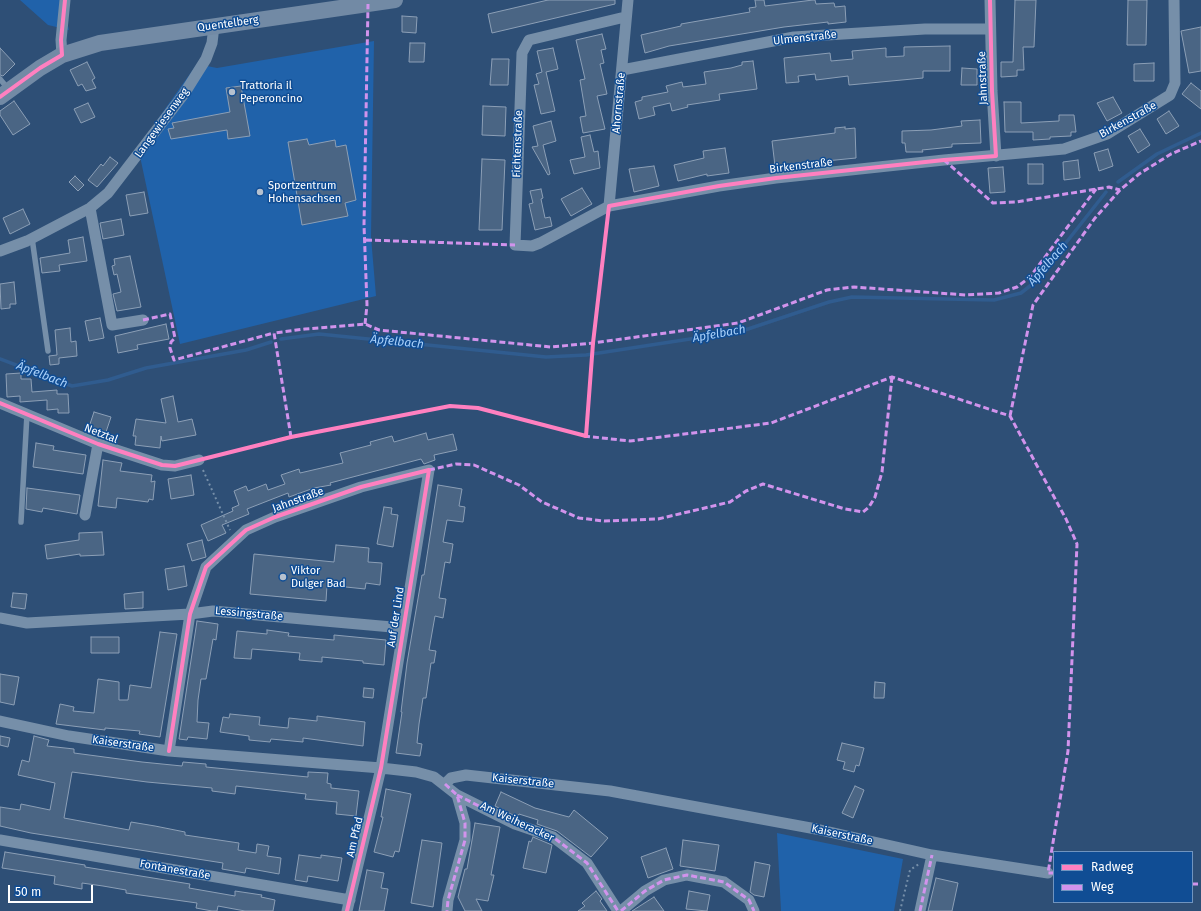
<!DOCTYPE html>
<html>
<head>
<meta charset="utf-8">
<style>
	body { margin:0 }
	#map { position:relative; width:1201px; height:911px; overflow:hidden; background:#2e4f76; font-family:"Fira Sans",sans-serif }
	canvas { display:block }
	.legend { position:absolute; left:1053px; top:851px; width:140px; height:52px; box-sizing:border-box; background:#104d94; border:1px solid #7094bf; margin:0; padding:5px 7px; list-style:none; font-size:12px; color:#fff }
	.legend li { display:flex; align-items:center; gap:8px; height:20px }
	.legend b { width:20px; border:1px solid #7094bf }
	.scale { position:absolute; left:8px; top:885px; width:85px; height:18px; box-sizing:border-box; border:2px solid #fff; border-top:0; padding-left:5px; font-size:12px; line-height:14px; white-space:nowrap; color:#fff; -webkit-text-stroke:3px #104d94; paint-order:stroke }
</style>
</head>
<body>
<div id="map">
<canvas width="1201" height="911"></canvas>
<ul class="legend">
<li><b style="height:5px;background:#ff80c0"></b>Radweg</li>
<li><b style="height:5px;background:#d193ec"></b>Weg</li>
</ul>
<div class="scale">50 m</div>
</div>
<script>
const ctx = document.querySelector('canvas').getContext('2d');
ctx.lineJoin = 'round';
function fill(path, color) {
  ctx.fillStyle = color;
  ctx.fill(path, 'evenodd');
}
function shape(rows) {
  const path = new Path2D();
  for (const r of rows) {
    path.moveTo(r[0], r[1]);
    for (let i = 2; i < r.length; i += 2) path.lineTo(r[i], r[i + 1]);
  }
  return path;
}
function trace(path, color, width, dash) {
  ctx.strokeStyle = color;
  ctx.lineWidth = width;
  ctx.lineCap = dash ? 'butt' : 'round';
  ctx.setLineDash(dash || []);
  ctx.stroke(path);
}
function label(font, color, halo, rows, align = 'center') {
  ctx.font = font + ' "Fira Sans",sans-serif';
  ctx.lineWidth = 3;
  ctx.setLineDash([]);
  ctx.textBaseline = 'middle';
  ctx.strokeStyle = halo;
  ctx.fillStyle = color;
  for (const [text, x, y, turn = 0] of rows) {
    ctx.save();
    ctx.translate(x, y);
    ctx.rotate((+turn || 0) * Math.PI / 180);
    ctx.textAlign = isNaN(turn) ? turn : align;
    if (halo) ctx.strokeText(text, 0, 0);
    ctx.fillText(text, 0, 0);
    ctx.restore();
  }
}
fill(shape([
	[20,0,62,0,69,30,48,25],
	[374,41,371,237,376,296,180,344,138,147,197,64,217,68],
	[777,833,903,859,894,911,781,911]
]), '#2062aa');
trace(shape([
	[1118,182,1157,154,1201,133],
	[281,339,319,334,546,357,586,355,742,331,829,302,852,297,994,300,1021,293,1035,282,1106,192],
	[0,359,72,386,108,380,146,368,246,350,271,342]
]), '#305c8f', 3.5);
const building = shape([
	[548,0,615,0,615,4,492,33,488,14,548,0],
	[755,0,764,0,765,6,813,0,815,0,816,4,834,3,835,7,845,6,846,22,828,24,828,22,784,27,669,46,645,53,641,35,681,26,681,24,750,12,749,8,756,7,755,0],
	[1015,0,1036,0,1034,47,1023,47,1024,70,1017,70,1017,76,1001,77,1001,62,1013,62,1015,0],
	[1128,0,1147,0,1146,45,1127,45,1128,0],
	[402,16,417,17,416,33,402,32,402,16],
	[1201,27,1201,71,1189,73,1181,31,1201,27],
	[602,34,606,49,601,50,604,63,600,64,607,94,597,96,605,129,583,133,580,117,586,116,580,80,585,79,576,40,602,34],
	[410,43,425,43,424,62,409,62,410,43],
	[950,46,950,71,923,71,923,78,849,85,848,76,816,80,815,74,798,76,799,82,786,83,784,58,830,53,831,61,853,59,852,51,886,48,886,57,904,56,904,47,950,46],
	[0,48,15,64,3,76,0,75,0,48],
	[553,48,558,69,546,72,555,111,541,114,534,85,539,84,536,74,542,72,537,51,553,48],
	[492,59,509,59,508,85,490,85,492,59],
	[753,61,757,89,719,94,720,100,687,105,688,107,672,111,670,103,653,107,655,115,639,119,635,102,642,100,642,97,668,92,666,86,682,82,683,87,706,84,704,72,731,68,742,65,742,62,753,61],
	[87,62,95,78,92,80,96,88,86,91,82,84,78,86,70,70,87,62],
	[1154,63,1154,81,1134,81,1134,64,1154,63],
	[962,68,977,69,977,85,961,85,962,68],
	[1191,83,1201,91,1201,109,1182,94,1191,83],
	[241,86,250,136,228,139,227,130,171,139,168,129,174,128,172,123,230,112,226,88,241,86],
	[1113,97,1122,113,1107,121,1097,103,1113,97],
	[14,101,30,124,13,135,0,115,0,111,14,101],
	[1004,102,1021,102,1021,123,1059,121,1059,115,1074,115,1076,132,1071,132,1071,136,1050,137,1050,139,1033,140,1033,132,1005,132,1004,102],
	[88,103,95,117,81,123,74,109,88,103],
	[483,106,506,107,505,136,482,135,483,106],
	[1169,111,1179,126,1166,134,1157,119,1169,111],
	[980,120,981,143,952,144,952,147,922,150,923,152,906,152,905,143,902,143,902,131,931,130,962,126,961,121,980,120],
	[551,121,556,141,543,145,550,174,548,175,532,147,538,146,533,126,551,121],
	[845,127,845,129,855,128,856,158,775,166,772,141,835,133,835,128,845,127],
	[1140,129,1150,145,1138,153,1128,136,1140,129],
	[590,135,594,152,598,151,600,168,574,174,570,160,585,157,581,137,590,135],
	[307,139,309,145,335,140,336,147,346,145,356,200,345,203,348,216,302,225,288,142,307,139],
	[725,148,729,173,707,176,707,174,678,181,674,165,704,158,703,151,725,148],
	[1108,149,1113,166,1099,171,1094,153,1108,149],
	[110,157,118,163,97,187,88,180,101,164,103,166,110,157],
	[482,159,505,160,502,230,479,230,482,159],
	[1078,160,1080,178,1064,180,1063,162,1078,160],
	[1028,164,1043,164,1043,184,1028,184,1028,164],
	[654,166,659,186,634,192,629,169,654,166],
	[1003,167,1005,192,990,193,988,168,1003,167],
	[75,176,84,185,78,191,69,182,75,176],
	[582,188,592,204,571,216,561,199,582,188],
	[541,189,543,198,541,199,545,218,550,217,552,226,535,230,529,204,533,203,530,191,541,189],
	[144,192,148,213,130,216,126,195,144,192],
	[23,209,30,224,10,234,3,218,23,209],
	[121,219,124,235,103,239,100,223,121,219],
	[83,237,87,261,59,265,60,271,42,273,40,258,70,253,68,240,83,237],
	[130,256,141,307,117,311,113,294,121,292,117,274,114,275,112,266,115,265,114,259,130,256],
	[14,282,16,304,10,304,10,308,1,309,0,284,14,282],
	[100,318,104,338,89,341,85,321,100,318],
	[166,324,169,339,137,345,138,349,118,353,115,336,166,324],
	[70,328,71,342,76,341,77,356,59,358,59,364,50,365,49,356,57,355,55,330,70,328],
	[21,373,21,379,31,379,32,392,57,390,57,394,68,394,69,413,58,413,58,409,47,410,47,400,20,402,20,396,7,397,6,374,21,373],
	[173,396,178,422,192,419,196,435,162,441,161,436,160,448,135,445,136,436,133,436,136,419,166,423,161,399,173,396],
	[94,412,111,417,105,435,88,430,94,412],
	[426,433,428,440,453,434,457,450,434,455,435,460,424,464,421,459,330,483,331,485,314,488,289,497,288,493,270,500,247,509,249,514,222,525,226,533,208,541,201,525,233,511,232,508,239,505,234,491,246,486,248,491,266,484,268,490,285,484,281,475,299,469,300,473,343,463,340,453,371,445,370,442,392,436,394,442,426,433],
	[36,443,54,446,53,450,86,455,83,474,33,467,36,443],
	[103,460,122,463,120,471,152,475,151,482,155,481,153,500,149,499,148,502,117,498,116,508,98,506,103,460],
	[191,475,194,495,171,499,168,479,191,475],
	[438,485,462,489,459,506,465,507,463,522,447,520,443,542,453,544,450,563,445,562,439,598,446,599,443,618,435,616,429,650,436,651,434,663,431,663,426,698,423,698,419,724,417,743,422,744,420,756,396,753,402,712,401,712,407,663,422,575,424,575,438,485],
	[27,488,80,495,77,514,43,508,42,512,26,509,27,488],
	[384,507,392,508,391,514,398,515,393,547,377,544,384,507],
	[102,532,104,555,80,556,80,554,47,559,45,545,79,540,79,533,102,532],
	[202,540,206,557,192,561,187,544,202,540],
	[336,545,369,548,368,562,382,563,380,585,366,583,365,589,327,585,326,601,250,594,254,554,334,562,336,545],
	[184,566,187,586,168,590,165,569,184,566],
	[143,592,143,608,125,609,124,594,143,592],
	[13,593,27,594,25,609,11,607,13,593],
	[197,621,218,624,216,640,213,639,206,679,201,679,198,700,197,722,209,723,207,739,188,737,187,740,179,739,197,621],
	[267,630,289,633,288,636,334,640,334,635,386,640,384,665,363,663,363,661,322,657,322,662,299,660,300,653,252,649,251,659,234,658,237,631,267,634,267,630],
	[160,632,177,634,160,737,139,734,140,731,105,728,105,730,56,724,60,704,74,707,73,711,94,713,98,679,119,682,119,700,128,700,130,685,151,688,160,632],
	[91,637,119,637,119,653,91,653,91,637],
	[0,674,19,677,14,705,0,702,0,674],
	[875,682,885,683,884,698,874,698,875,682],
	[364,688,374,689,373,698,363,697,364,688],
	[230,714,260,717,259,725,288,728,289,718,317,721,317,716,365,722,363,746,303,738,303,742,271,739,270,742,249,740,249,736,220,732,223,717,229,718,230,714],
	[0,736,10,738,8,747,0,745,0,736],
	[34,736,49,740,47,746,74,749,74,753,142,762,182,766,183,762,206,764,206,767,308,777,308,772,328,773,327,783,331,784,331,788,359,791,356,816,336,814,337,802,305,799,306,794,236,786,235,794,212,791,212,788,147,782,72,772,64,818,129,830,131,822,155,826,185,832,185,835,239,843,238,850,256,853,257,844,269,846,267,856,281,858,279,874,246,868,245,873,222,869,223,863,31,833,0,826,0,807,20,810,21,804,50,810,55,783,18,775,22,760,29,762,34,736],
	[842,743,864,748,859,766,856,765,854,772,843,769,845,762,837,760,842,743],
	[855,786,864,790,853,818,842,813,855,786],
	[386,789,411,794,399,852,395,851,393,857,374,852,383,817,381,817,386,789],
	[501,792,535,808,569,817,574,810,608,838,591,857,557,831,537,824,538,820,519,814,517,817,495,806,501,792],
	[475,823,500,827,491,875,494,875,488,901,476,899,482,911,465,911,458,897,465,869,467,869,475,823],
	[533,837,552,845,546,873,523,868,529,841,531,842,533,837],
	[422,840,442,843,433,907,411,903,422,840],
	[683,840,719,845,715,871,680,866,683,840],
	[666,848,673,869,648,878,641,857,666,848],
	[5,852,85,865,85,867,190,884,189,888,235,896,235,891,262,895,261,897,275,900,273,911,245,911,218,906,217,911,212,911,196,908,197,903,126,893,126,890,103,886,82,883,82,889,54,884,55,876,2,868,5,852],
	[299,855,321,858,321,855,342,858,338,881,308,876,307,882,295,880,299,855],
	[755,862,770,865,764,897,754,895,750,892,755,862],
	[367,870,384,873,381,888,388,889,384,911,359,911,367,870],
	[936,878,958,883,952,911,928,911,936,878],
	[596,891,602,899,600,901,607,911,578,911,585,906,582,903,596,891],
	[689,891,710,895,707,911,686,909,689,891],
	[654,897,664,911,632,911,654,897]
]);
fill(building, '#4a6584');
trace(building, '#8c9fb6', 1);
trace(shape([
	[203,470,230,530],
	[900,911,910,870,919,864]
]), '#768fa9', 2, [2, 3]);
trace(shape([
	[0,79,9,90],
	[32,238,48,351],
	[21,522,27,414]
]), '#768fa9', 5.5);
trace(shape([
	[990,0,992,91,996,156],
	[625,17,529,40,522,53,515,245,532,246,540,243,609,206,719,186,776,178,944,160,1064,149,1107,134,1170,95,1175,83,1174,0],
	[62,55,61,40,65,0],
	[622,70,794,37,925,29,990,29],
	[609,206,628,0],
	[90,208,112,325,143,320],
	[0,251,27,241,90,208,108,193,184,94,206,59,212,43,214,26],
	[0,403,98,444,162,465,175,466,199,460],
	[85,515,98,444],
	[0,618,27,623,190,614,213,611,403,628],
	[0,721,69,736,169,751,381,768,416,772,434,777,457,795,465,823,465,840,448,900,447,911],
	[169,751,190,614,206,567,246,530,275,517,361,487,429,470,381,768,347,911],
	[445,784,451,778,466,775,610,791,816,829,932,855,1048,873],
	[457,795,515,824,553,837,587,863,618,911],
	[0,840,350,900],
	[621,911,645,891,664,880,687,875,724,882,749,900,754,911],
	[920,911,932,855]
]), '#768fa9', 11);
trace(shape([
	[0,97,40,68,62,55,100,43,395,0]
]), '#728aa5', 16);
trace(shape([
	[944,160,993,203,1016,202,1109,187,1120,190],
	[366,240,515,245],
	[143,320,170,314,175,338,171,342,170,348,174,360,274,333],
	[365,324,367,305,364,225,368,4],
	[1010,416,1033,305,1095,218,1120,190,1139,174,1171,154,1201,141],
	[584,436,630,441,771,423,892,377,1010,416,1066,519,1077,544,1068,751,1048,873,1054,873],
	[291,437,274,333,305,329,365,324,379,330,551,347,593,343,738,323,827,290,854,287,966,295,999,293,1017,287,1030,277,1096,189],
	[429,470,456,464,474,465,519,485,542,502,579,518,604,521,658,519,730,502,746,491,763,484,845,509,863,512,869,507,875,497,882,472,892,377],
	[445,784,457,795,465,823,465,840,448,900,447,911],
	[457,795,515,824,553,837,587,863,618,911],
	[1192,884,1201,884],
	[621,911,645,891,664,880,687,875,724,882,749,900,754,911],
	[920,911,932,855]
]), '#d193ec', 3, [6, 3]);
trace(shape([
	[0,97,40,68,62,55,61,40,65,0],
	[0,403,98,444,162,465,175,466,291,437,450,406,478,408,586,436,593,343,609,206,719,186,776,178,944,160,996,156,992,91,990,0],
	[169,751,190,614,206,567,246,530,275,517,361,487,429,470,381,768,347,911]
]), '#ff80c0', 4);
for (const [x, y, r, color] of [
	[232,92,4,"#b6c1cf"],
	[260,192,4,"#b6c1cf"],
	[283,577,4,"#b6c1cf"]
]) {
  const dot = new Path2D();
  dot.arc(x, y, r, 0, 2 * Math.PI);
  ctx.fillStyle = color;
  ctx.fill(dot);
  trace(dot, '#104d94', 1.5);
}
label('11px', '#fff', '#104d94', [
	["Quentelberg",228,24,-8],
	["Ulmenstraße",805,38,-6],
	["Jahnstraße",983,78,-92],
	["Ahornstraße",619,103,-85],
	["Birkenstraße",1128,120,-29],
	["Langewiesenweg",162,123,-54],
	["Fichtenstraße",518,144,-88],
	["Birkenstraße",801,166,-7],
	["Netztal",101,434,21],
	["Jahnstraße",298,500,-20],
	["Lessingstraße",249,614,5],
	["Auf der Lind",396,617,-81],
	["Kaiserstraße",123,744,8],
	["Kaiserstraße",523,781,6],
	["Am Weiheracker",517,822,25],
	["Kaiserstraße",842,835,12],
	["Am Pfad",355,837,-77],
	["Fontanestraße",175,870,10]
]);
label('11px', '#fff', '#104d94', [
	["Trattoria il",240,86],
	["Peperoncino",240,99],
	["Sportzentrum",268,186],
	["Hohensachsen",268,199],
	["Viktor",291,571],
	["Dulger Bad",291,584]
], 'left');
label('italic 12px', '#aad1fa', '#104d94', [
	["Äpfelbach",1048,264,-49],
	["Äpfelbach",719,334,-10],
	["Äpfelbach",397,342,6],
	["Äpfelbach",42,375,21]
]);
</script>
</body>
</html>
